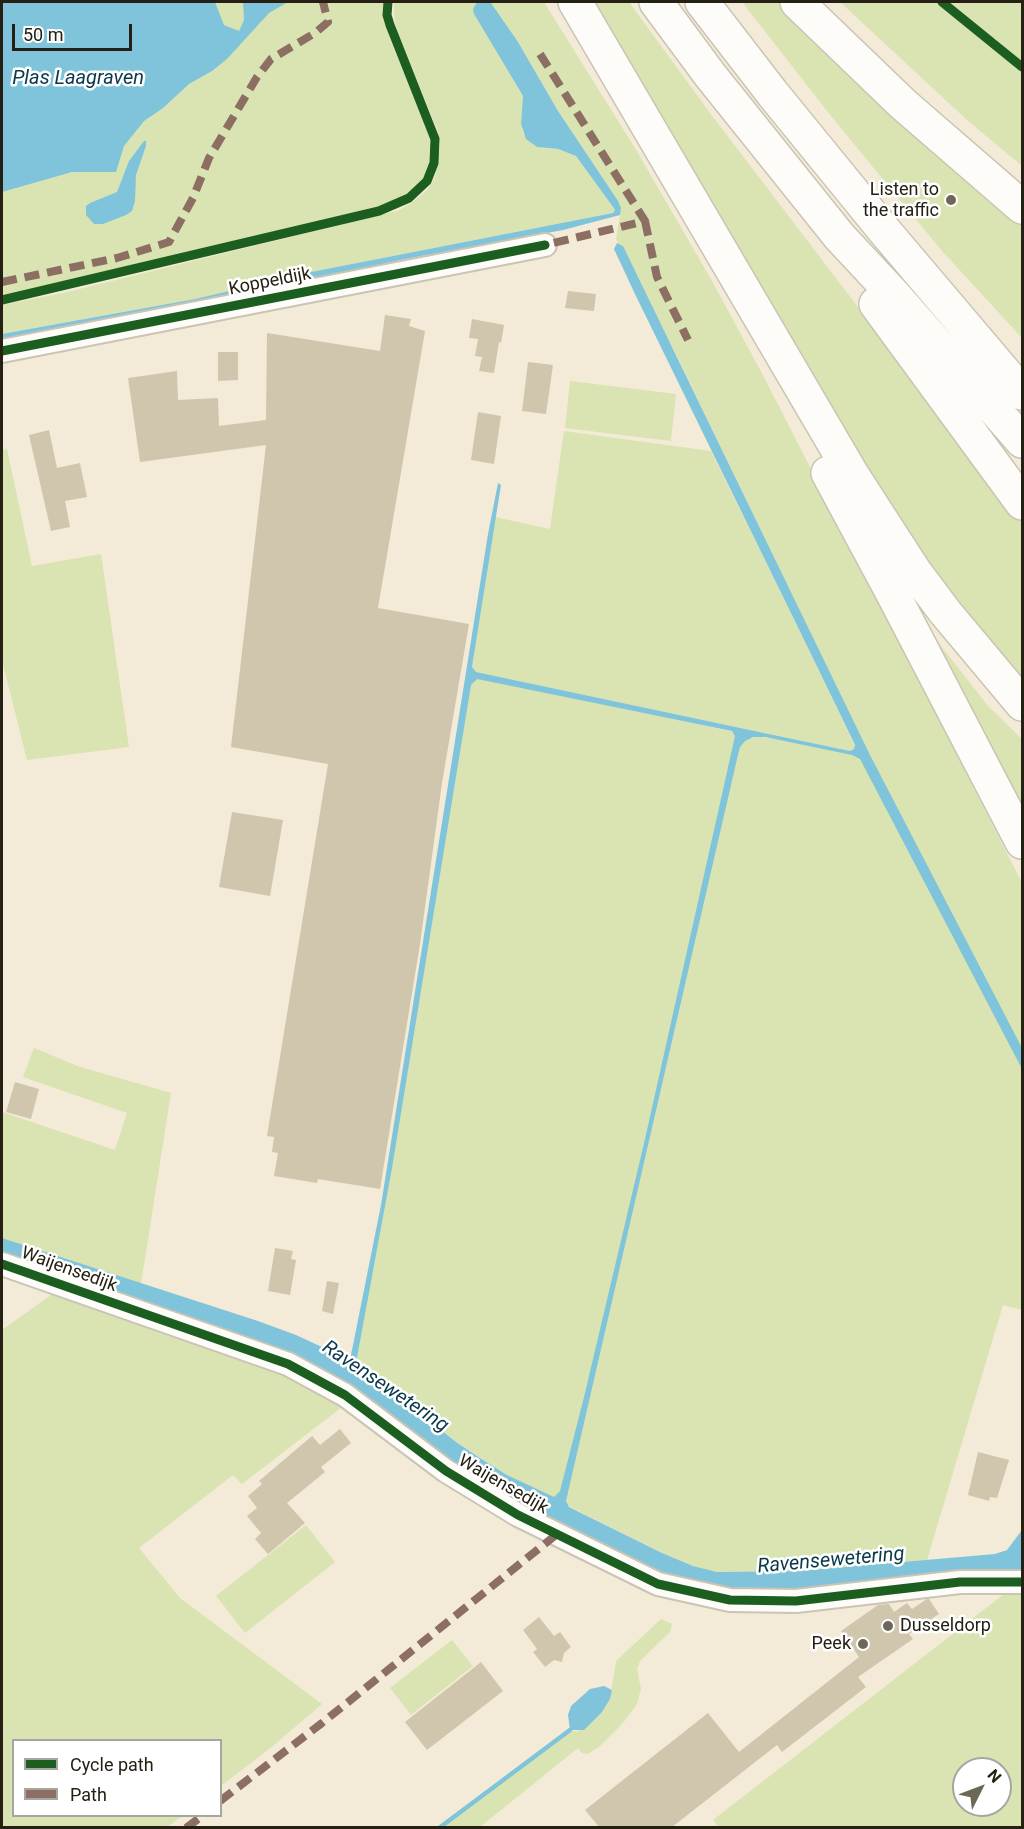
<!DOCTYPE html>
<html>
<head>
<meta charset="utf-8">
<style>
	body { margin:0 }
	#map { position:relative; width:1024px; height:1829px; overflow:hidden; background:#f3ebd7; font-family:Roboto,sans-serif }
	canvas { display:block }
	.frame { position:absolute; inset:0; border:3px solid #252013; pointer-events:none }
	.legend { position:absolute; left:12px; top:1739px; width:210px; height:78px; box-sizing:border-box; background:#fefffe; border:2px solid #a7a6a0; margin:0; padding:8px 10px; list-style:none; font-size:18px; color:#252013 }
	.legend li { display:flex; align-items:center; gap:12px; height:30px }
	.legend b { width:30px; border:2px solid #a7a6a0 }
	.north { position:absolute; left:952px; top:1757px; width:60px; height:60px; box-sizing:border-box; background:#fefffe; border:2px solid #a7a6a0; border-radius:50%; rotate:48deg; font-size:16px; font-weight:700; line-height:24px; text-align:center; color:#252013 }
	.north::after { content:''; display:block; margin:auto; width:21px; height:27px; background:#6d6758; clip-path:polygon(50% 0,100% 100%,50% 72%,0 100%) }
	.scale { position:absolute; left:12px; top:24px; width:120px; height:27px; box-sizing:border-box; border:3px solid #252013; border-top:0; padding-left:8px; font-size:18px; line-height:21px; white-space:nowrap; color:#252013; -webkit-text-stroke:4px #fefffe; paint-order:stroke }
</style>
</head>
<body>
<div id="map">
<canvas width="1024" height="1829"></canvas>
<div class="frame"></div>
<ul class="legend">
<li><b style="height:8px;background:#1b5e20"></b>Cycle path</li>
<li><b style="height:8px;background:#8d6e63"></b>Path</li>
</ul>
<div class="north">N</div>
<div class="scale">50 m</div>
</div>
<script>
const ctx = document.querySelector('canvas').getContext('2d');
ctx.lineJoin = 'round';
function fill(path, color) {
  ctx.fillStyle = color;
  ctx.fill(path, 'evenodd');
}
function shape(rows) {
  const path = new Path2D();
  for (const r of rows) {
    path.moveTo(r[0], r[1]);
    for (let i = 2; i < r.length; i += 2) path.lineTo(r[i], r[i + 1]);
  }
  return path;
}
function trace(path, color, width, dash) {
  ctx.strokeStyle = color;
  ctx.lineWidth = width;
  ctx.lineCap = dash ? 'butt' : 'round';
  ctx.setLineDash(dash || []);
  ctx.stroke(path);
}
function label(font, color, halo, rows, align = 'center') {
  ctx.font = font + ' Roboto,sans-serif';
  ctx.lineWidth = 5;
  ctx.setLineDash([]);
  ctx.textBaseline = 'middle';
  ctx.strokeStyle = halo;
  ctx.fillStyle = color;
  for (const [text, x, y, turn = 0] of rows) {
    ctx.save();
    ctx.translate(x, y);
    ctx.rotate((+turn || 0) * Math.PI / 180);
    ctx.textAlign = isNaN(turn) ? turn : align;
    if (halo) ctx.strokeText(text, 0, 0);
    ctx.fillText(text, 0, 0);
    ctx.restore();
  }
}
fill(shape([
	[2,2,384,2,385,23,388,33,431,140,431,162,427,173,416,189,401,200,392,204,2,297],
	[394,2,477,2,474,14,523,96,521,124,523,134,543,148,558,149,576,156,613,207,615,210,613,213,311,272,195,299,2,334,2,305,63,293,400,210,418,198,427,190,435,177,440,146,438,132,398,34,394,16],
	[487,2,544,2,635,148,712,281,764,377,1022,883,1022,1310,1003,1305,927,1560,798,1571,717,1572,693,1566,662,1553,507,1475,456,1442,355,1364,390,1171,470,674,739,733,869,755,674,350,616,239,621,208,558,111,518,42],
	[591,2,629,2,710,113,1022,522,1022,690,913,547],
	[742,2,783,2,1022,218,1022,338,942,251,831,116],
	[840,2,937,2,1022,73,1022,166,967,120],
	[948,2,1022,2,1022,63],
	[570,381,676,394,671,441,565,428],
	[564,431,711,451,810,652,855,746,854,749,850,751,764,733,475,672,472,667,495,517,550,529],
	[7,449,32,566,101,554,129,747,27,760,2,660,2,450],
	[919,618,988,706,1022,739,1022,814],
	[34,1048,80,1067,171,1093,141,1284,2,1238,2,1112,115,1150,127,1113,23,1077],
	[55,1292,290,1373,346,1404,242,1484,233,1475,139,1548,180,1598,322,1704,273,1746,221,1786,220,1740,14,1740,14,1816,182,1816,167,1827,2,1827,2,1330],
	[306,1525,335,1562,245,1633,216,1596],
	[1008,1591,1022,1591,1022,1827,719,1828,713,1820],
	[964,1769,1000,1769,1000,1805,964,1805],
	[661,1619,672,1624,670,1632,640,1661,637,1669,641,1689,637,1704,623,1723,600,1746,588,1754,582,1753,578,1748,480,1827,439,1828,570,1730,577,1732,610,1699,616,1661],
	[452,1640,473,1666,411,1715,390,1688]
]), '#d9e4b2');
fill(shape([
	[2,2,215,2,224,25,239,31,244,20,243,2,288,2,269,13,227,59,212,71,189,84,163,108,144,121,124,146,116,172,72,172,2,192],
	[477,2,491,3,518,42,558,111,618,201,621,208,620,215,563,230,400,260,278,288,2,340,2,334,195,299,311,272,613,213,615,210,613,207,576,156,558,149,537,147,526,139,521,124,523,96,474,14,473,9],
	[144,141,146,141,146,146,136,175,135,201,132,211,126,215,103,224,94,224,86,215,86,206,90,203,117,192,129,161],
	[617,243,623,246,870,755,1022,1048,1022,1069,860,759,852,755,765,737,753,737,745,741,740,747,737,759,566,1501,569,1507,662,1553,693,1566,717,1572,798,1571,995,1554,1007,1550,1022,1530,1022,1569,1021,1570,937,1574,805,1590,743,1591,707,1587,672,1578,632,1560,504,1494,468,1473,430,1447,339,1378,320,1368,271,1348,2,1256,2,1238,258,1321,296,1335,350,1360,381,1205,488,534,498,483,501,485,472,667,476,672,764,733,850,751,854,749,855,745,810,652,634,292,614,249],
	[477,679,727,730,732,731,735,736,645,1139,584,1397,560,1491,554,1497,507,1475,480,1458,456,1442,356,1363,392,1168,471,685],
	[604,1686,612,1690,610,1699,602,1712,584,1730,570,1730,568,1715,571,1706,590,1689]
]), '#80c4db');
trace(shape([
	[439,1828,570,1730]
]), '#80c4db', 4.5);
fill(shape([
	[568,291,596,294,594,311,565,308],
	[385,315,411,319,409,326,425,331,378,608,469,624,442,783,420,944,380,1189,318,1179,317,1183,274,1176,278,1153,272,1152,274,1137,267,1136,328,764,231,747,266,445,140,462,128,378,177,371,178,400,218,398,219,426,266,420,267,333,380,351],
	[472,319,504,325,501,343,499,342,494,373,479,371,482,357,475,356,478,339,469,338],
	[218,352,238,352,238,380,218,381],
	[528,362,553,365,546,414,522,411],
	[478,412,501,416,494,464,471,460],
	[49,430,57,468,80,463,87,497,65,501,70,527,51,531,29,435],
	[232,812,283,820,270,896,219,887],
	[15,1082,39,1089,31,1119,6,1112],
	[275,1248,293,1251,291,1259,296,1260,290,1295,268,1291],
	[327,1281,339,1283,333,1314,322,1311],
	[340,1429,351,1443,321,1467,325,1472,287,1503,305,1523,268,1554,255,1539,261,1533,247,1516,257,1508,248,1496,262,1484,259,1481,312,1436,320,1445],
	[978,1452,1009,1460,997,1498,990,1497,989,1501,968,1495],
	[927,1599,929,1599,939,1614,909,1634,913,1639,858,1677,866,1687,782,1752,777,1745,672,1827,599,1827,585,1810,708,1713,739,1752,859,1657,841,1631,878,1605,889,1604,894,1612,907,1603,912,1609],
	[539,1617,554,1636,560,1632,571,1647,564,1653,562,1662,554,1660,545,1667,533,1652,537,1649,523,1630],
	[481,1662,503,1691,427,1750,405,1722]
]), '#cfc6ad');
const minor = shape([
	[2,351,545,245],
	[2,1264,288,1364,345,1395,446,1471,518,1515,658,1584,730,1600,796,1601,960,1582,1022,1582]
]);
const highway = shape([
	[575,2,853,476,915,572,945,612,1022,704],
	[656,2,710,75,839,236,895,296,1022,441],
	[702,2,773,94,883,229,1022,393],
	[797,2,903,104,1022,207],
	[876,304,1022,503],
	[828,473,893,594,1022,842]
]);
trace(minor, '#cac4b4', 26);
trace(highway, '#cac4b4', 36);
trace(minor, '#fdfcf9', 22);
trace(highway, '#fdfcf9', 33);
trace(shape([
	[540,54,645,221,545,245],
	[645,221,657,277,688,340],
	[2,282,117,258,169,242,193,198,209,158,257,77,271,59,315,33,328,22,323,2],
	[220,1801,322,1723,557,1534],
	[186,1828,202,1816]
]), '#8d6e63', 8, [15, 8]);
trace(shape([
	[942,2,1022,67],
	[2,300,379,211,409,198,427,181,434,163,435,139,390,25,387,15,388,2],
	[2,351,545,245],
	[2,1264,288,1364,345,1395,446,1471,518,1515,658,1584,730,1600,796,1601,960,1582,1022,1582]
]), '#1b5e20', 9);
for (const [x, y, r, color] of [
	[951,200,6,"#6d6758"],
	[888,1626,6,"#6d6758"],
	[863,1644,6,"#6d6758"]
]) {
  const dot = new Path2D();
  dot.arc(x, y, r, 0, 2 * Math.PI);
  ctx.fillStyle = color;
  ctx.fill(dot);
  trace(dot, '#fefffe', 2);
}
label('18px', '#252013', '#fefffe', [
	["Listen to",939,190],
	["the traffic",939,211],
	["Dusseldorp",900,1626,"left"],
	["Peek",851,1644]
], 'right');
label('18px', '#252013', '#fefffe', [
	["Koppeldijk",270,282,-11],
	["Waijensedijk",69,1270,20],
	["Waijensedijk",503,1485,30]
]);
label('italic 20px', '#0a384a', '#fefffe', [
	["Plas Laagraven",78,79],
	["Ravensewetering",385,1387,34],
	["Ravensewetering",831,1561,-5]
]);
</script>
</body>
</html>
